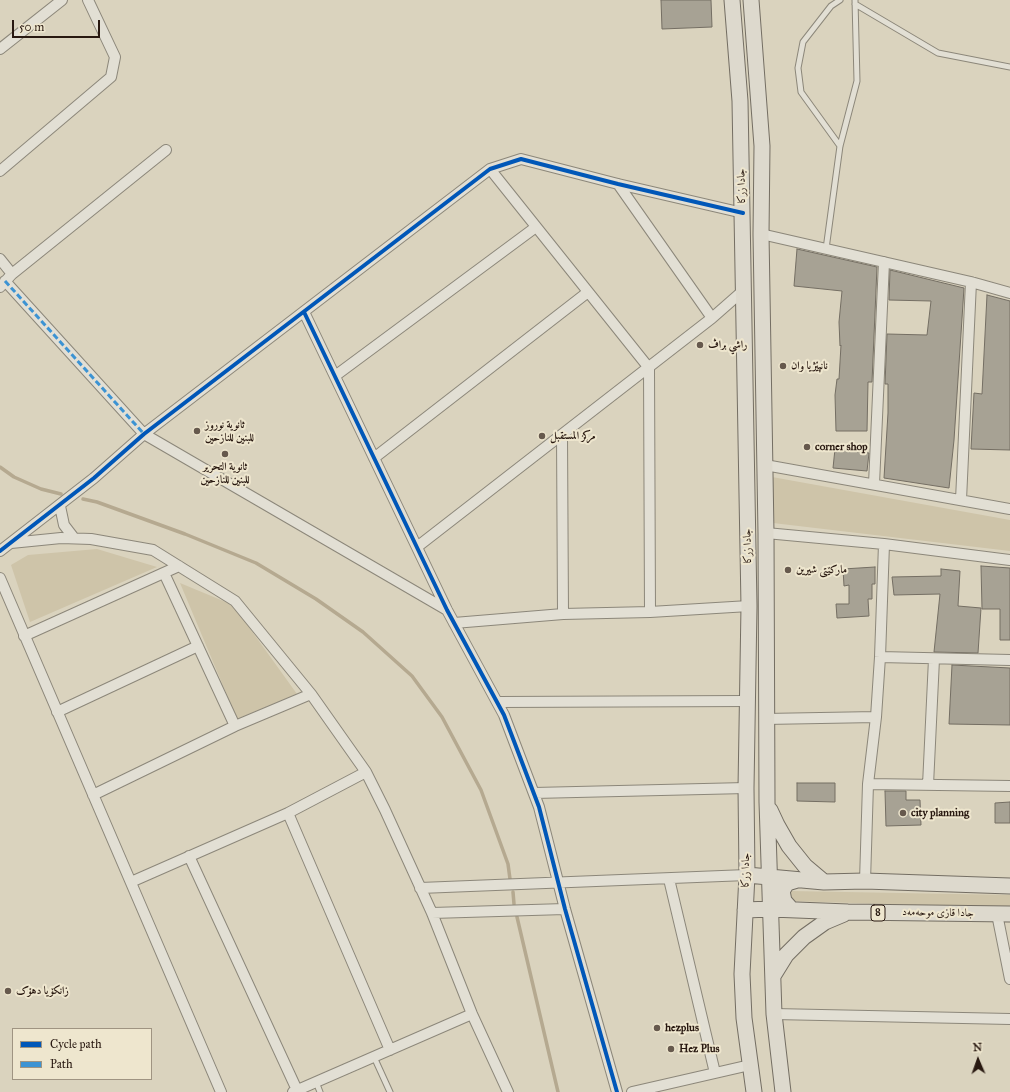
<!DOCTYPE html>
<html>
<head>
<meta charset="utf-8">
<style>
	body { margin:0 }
	#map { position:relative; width:1010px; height:1092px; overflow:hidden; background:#dad3be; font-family:"IM FELL Great Primer",serif }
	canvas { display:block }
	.legend { position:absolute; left:12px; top:1028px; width:140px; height:52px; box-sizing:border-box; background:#eee6ce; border:1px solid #9f9482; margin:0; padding:5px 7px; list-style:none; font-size:12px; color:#281810 }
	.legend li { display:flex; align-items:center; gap:8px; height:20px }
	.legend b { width:20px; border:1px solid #9f9482 }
	.north { position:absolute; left:958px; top:1040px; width:40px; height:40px; -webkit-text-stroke:3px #eee6ce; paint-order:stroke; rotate:358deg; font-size:11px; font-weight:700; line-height:16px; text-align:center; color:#281810 }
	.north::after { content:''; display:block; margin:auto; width:14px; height:18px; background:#281810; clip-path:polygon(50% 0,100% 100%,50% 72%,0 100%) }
	.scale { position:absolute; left:12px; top:20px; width:88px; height:18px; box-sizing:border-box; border:2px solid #281810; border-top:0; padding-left:5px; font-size:12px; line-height:14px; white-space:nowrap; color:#281810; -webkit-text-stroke:3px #eee6ce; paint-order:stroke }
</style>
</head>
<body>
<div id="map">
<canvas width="1010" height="1092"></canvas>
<ul class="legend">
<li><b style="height:5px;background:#0057b8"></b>Cycle path</li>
<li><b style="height:5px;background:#3c93d3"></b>Path</li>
</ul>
<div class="north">N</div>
<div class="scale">50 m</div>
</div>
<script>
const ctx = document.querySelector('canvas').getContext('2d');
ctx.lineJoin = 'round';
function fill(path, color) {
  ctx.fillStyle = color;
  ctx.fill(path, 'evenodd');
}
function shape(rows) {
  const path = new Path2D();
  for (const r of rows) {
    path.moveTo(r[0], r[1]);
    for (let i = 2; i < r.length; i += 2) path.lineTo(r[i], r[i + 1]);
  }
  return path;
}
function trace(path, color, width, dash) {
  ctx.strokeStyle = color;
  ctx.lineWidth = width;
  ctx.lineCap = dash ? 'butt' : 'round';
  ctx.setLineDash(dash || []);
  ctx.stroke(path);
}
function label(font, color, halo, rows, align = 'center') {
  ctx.font = font + ' "IM FELL Great Primer",Amiri,serif';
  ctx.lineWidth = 4;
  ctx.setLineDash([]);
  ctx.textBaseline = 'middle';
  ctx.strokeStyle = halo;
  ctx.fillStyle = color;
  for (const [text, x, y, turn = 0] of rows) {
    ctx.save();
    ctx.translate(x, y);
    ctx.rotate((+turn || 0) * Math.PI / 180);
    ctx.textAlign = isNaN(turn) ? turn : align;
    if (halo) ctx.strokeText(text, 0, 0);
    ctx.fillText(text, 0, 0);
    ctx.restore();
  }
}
fill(shape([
	[772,477,1010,520,1010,551,773,523],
	[97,549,157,567,30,622,11,565,28,555],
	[180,583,233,605,297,694,237,719],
	[790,891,1010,895,1010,908,791,901,788,896]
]), '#cec4a9');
trace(shape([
	[0,467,14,477,41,489,61,494],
	[83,499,97,502,185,534,256,563,316,599,363,632,412,676,442,717,481,790,508,864,510,879],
	[513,892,514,904],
	[517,917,558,1092]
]), '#b5a990', 3.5);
const building = shape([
	[661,0,711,0,712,27,662,29,661,0],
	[797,249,877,267,872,382,868,382,867,431,836,431,835,395,837,379,839,379,841,345,840,346,839,322,842,291,794,286,797,249],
	[890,270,964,288,954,440,949,488,884,478,888,413,888,384,885,384,887,334,927,335,931,301,889,300,890,270],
	[987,295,1010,301,1010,450,971,449,974,393,982,394,987,295],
	[835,449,869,453,867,471,833,468,835,449],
	[981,566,1010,568,1010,640,1000,640,1000,609,982,609,981,566],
	[875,567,875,584,872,584,872,599,868,599,869,616,837,618,836,604,849,604,849,585,844,586,843,569,875,567],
	[941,569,960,571,958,606,981,608,978,653,934,652,940,594,894,595,892,577,941,576,941,569],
	[952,665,1010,668,1010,725,949,724,952,665],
	[797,783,835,783,835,802,797,801,797,783],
	[885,791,906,791,906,800,920,800,921,825,886,826,885,791],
	[1010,802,1010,823,995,823,995,803,1010,802]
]);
fill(building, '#a7a294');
trace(building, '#746e63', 1);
const service = shape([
	[855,4,938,53,1010,67],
	[840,146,801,92,798,68,803,42,831,6,840,0],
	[826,249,840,146,857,81,855,0],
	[374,1057,390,1092],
	[316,1082,320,1092]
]);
const minor = shape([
	[0,49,62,0],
	[490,169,649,368,650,612],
	[0,171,111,77,115,57,88,0],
	[618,184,712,318],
	[761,234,971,282,1010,293],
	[0,259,12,274],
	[5,281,144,434,447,610],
	[0,287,12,274,166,150],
	[304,312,447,610,504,715,539,807,565,909,617,1092],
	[335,376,536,227],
	[562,435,563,614],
	[374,458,588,292],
	[765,465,1010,509],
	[874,484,884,262],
	[961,500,971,282],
	[60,506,64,525,74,538],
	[766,533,884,544,1010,560],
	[11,543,61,538,91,539,153,550,235,601,311,694,366,772,385,810,432,913,472,1014,508,1092],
	[417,547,712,318,745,289],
	[0,551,94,478,144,434,490,169,521,159,618,184,743,213],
	[164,573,235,726],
	[0,578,221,1092],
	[454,623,563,614,650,612,749,606],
	[24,636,179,566],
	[880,657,1010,660],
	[498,702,747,701],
	[57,712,198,646],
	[765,719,876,717],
	[868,784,1010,786],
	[928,785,934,659],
	[534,793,746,788],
	[93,795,235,726,311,694],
	[288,813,390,1050],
	[189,856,297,1090],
	[669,879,715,1073],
	[865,881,868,784,876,717,880,657,884,544],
	[131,882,288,813,366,772],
	[420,888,747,875],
	[432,913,565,909],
	[997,914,1010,979],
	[774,1014,1010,1019],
	[293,1092,472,1014],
	[632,1092,750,1065]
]);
const primary = shape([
	[732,0,740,101,749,606,746,788,747,875,742,974,744,1018,754,1092],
	[751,0,762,146,761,234,766,533,767,802,774,1014,783,1092],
	[770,810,777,825,789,846,805,866,824,882],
	[747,875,824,882,865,881,1010,886],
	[745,910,771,909,848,912,1010,914],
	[792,910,784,901,782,891,787,883,797,880],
	[773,976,786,955,804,937,825,922,844,914]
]);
trace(service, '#8c877a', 7);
trace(minor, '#8c877a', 12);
trace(primary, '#746e63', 17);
trace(service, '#e2dfd4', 5);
trace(minor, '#e2dfd4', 10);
trace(primary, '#ddd9cd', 15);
trace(shape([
	[5,281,144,434]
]), '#3c93d3', 3, [6, 3]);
trace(shape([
	[304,312,447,610,504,715,539,807,565,909,617,1092],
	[0,551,94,478,144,434,490,169,521,159,618,184,743,213]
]), '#0057b8', 4);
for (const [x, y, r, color] of [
	[700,345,4,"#66594d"],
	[783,366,4,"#66594d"],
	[197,431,4,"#66594d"],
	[542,436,4,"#66594d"],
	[807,447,4,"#66594d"],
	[225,454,4,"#66594d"],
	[788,570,4,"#66594d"],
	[903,813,4,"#66594d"],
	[8,991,4,"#66594d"],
	[657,1028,4,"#66594d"],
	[671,1049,4,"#66594d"]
]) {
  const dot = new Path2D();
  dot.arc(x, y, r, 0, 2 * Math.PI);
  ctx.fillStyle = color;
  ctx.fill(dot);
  trace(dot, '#eee6ce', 1.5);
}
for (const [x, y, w] of [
	[878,913,14]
]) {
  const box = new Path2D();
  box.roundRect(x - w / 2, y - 8, w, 16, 3);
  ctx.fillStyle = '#eee6ce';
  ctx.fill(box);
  trace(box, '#281810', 1);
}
label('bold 10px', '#281810', null, [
	["8",878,913]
]);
label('11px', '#281810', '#eee6ce', [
	["جادا زرکا",742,186,-91],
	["جادا زرکا",748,546,-91],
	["جادا زرکا",746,870,-89],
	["جادا قازی موحەمەد",938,913,1]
]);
label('bold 11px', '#281810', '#eee6ce', [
	["راشي براڤ",708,345],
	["نانپێژیا وان",791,366],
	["ثانوية نوروز",205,425],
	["للبنين للنازحين",205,438],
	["مركز المستقبل",550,436],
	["corner shop",815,447],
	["ثانوية التحرير",225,467,"center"],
	["للبنين للنازحين",225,480,"center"],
	["مارکێتی شیرین",796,570],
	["city planning",911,813],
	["زانکۆیا دهۆک",16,991],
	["hezplus",665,1028],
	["Hez Plus",679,1049]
], 'left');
</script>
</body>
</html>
